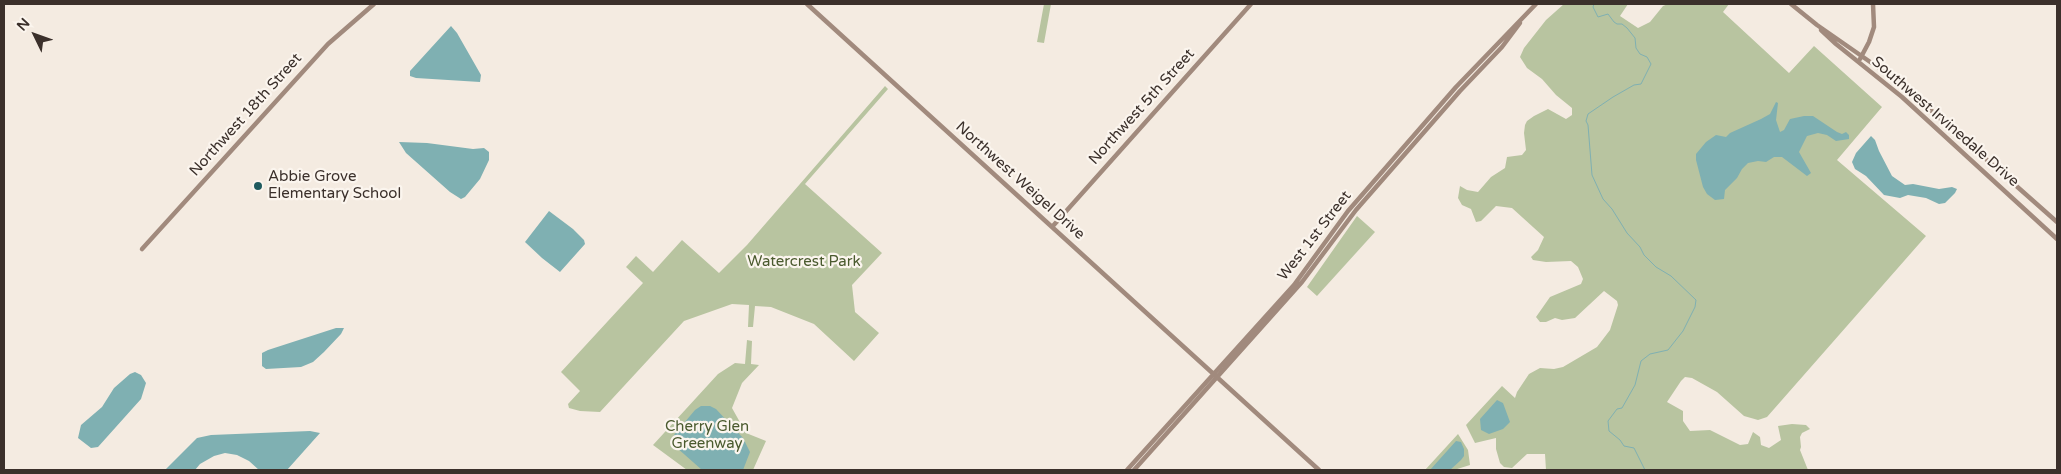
<!DOCTYPE html>
<html>
<head>
<meta charset="utf-8">
<style>
	body { margin:0 }
	#map { position:relative; width:2061px; height:474px; overflow:hidden; background:#f4ebe1; font-family:"Varela Round",sans-serif }
	canvas { display:block }
	.frame { position:absolute; inset:0; border:5px solid #3b302b; pointer-events:none }
	.north { position:absolute; left:10px; top:10px; width:50px; height:50px; -webkit-text-stroke:4px #fbf5ee; paint-order:stroke; rotate:312deg; font-size:14px; font-weight:700; line-height:20px; text-align:center; color:#3b302b }
	.north::after { content:''; display:block; margin:auto; width:18px; height:22px; background:#3b302b; clip-path:polygon(50% 0,100% 100%,50% 72%,0 100%) }
</style>
</head>
<body>
<div id="map">
<canvas width="2061" height="474"></canvas>
<div class="frame"></div>
<div class="north">N</div>
</div>
<script>
const ctx = document.querySelector('canvas').getContext('2d');
ctx.lineJoin = 'round';
function fill(path, color) {
  ctx.fillStyle = color;
  ctx.fill(path, 'evenodd');
}
function shape(rows) {
  const path = new Path2D();
  for (const r of rows) {
    path.moveTo(r[0], r[1]);
    for (let i = 2; i < r.length; i += 2) path.lineTo(r[i], r[i + 1]);
  }
  return path;
}
function trace(path, color, width, dash) {
  ctx.strokeStyle = color;
  ctx.lineWidth = width;
  ctx.lineCap = dash ? 'butt' : 'round';
  ctx.setLineDash(dash || []);
  ctx.stroke(path);
}
function label(font, color, halo, rows, align = 'center') {
  ctx.font = font + ' "Varela Round",sans-serif';
  ctx.lineWidth = 4.5;
  ctx.setLineDash([]);
  ctx.textBaseline = 'middle';
  ctx.strokeStyle = halo;
  ctx.fillStyle = color;
  for (const [text, x, y, turn = 0] of rows) {
    ctx.save();
    ctx.translate(x, y);
    ctx.rotate((+turn || 0) * Math.PI / 180);
    ctx.textAlign = isNaN(turn) ? turn : align;
    if (halo) ctx.strokeText(text, 0, 0);
    ctx.fillText(text, 0, 0);
    ctx.restore();
  }
}
fill(shape([
	[1044,4,1051,4,1044,43,1037,42],
	[1564,4,1628,4,1620,16,1638,28,1650,22,1663,6,1668,4,1729,4,1723,12,1789,73,1814,46,1882,107,1837,160,1926,236,1767,417,1758,420,1744,416,1717,392,1692,378,1685,377,1681,381,1667,402,1683,411,1683,421,1690,431,1710,430,1740,445,1748,444,1753,432,1760,437,1761,445,1769,448,1781,440,1778,426,1792,424,1806,425,1810,429,1802,433,1800,437,1801,447,1800,450,1808,470,1546,470,1545,454,1527,454,1512,468,1504,467,1500,463,1496,449,1496,438,1475,443,1466,425,1502,386,1515,398,1517,392,1529,374,1540,368,1554,369,1563,367,1597,347,1610,330,1618,305,1617,301,1604,291,1575,318,1562,320,1555,318,1546,322,1540,322,1536,317,1550,297,1581,284,1583,279,1578,267,1571,261,1546,262,1533,260,1531,257,1538,250,1544,237,1512,208,1496,206,1481,221,1476,222,1471,209,1462,205,1458,198,1460,186,1467,190,1478,192,1491,177,1505,168,1507,157,1522,155,1526,150,1524,133,1525,125,1527,121,1534,116,1548,109,1566,119,1572,115,1572,108,1556,95,1542,79,1527,68,1520,57,1524,48,1546,20],
	[885,86,888,89,805,184,882,253,852,285,855,312,879,333,854,361,814,324,771,307,755,306,753,327,748,327,749,305,732,304,684,321,600,412,580,411,569,408,568,404,580,391,561,372,643,283,626,267,636,256,653,272,682,240,719,273,747,245],
	[1357,216,1375,232,1317,296,1307,287],
	[747,340,752,341,751,364,759,365,742,383,732,408,746,433,766,441,753,470,687,470,653,445,718,374,735,363,745,364],
	[1458,434,1468,450,1470,465,1454,470,1425,470]
]), '#b8c4a0');
fill(shape([
	[451,26,457,33,481,75,480,82,416,78,410,76,410,71],
	[1776,102,1778,103,1776,120,1780,132,1784,130,1790,119,1804,116,1813,116,1837,132,1842,134,1846,132,1849,135,1849,139,1836,141,1827,135,1818,133,1807,136,1799,152,1811,173,1807,176,1782,157,1774,157,1766,162,1758,161,1748,163,1742,169,1737,178,1725,190,1724,199,1715,200,1707,194,1703,187,1696,160,1696,154,1706,142,1716,135,1726,137,1730,133,1761,119,1770,114],
	[1871,136,1875,140,1879,151,1892,176,1905,185,1913,184,1939,189,1952,187,1957,189,1955,193,1945,203,1939,204,1926,198,1908,195,1900,198,1884,195,1866,176,1855,169,1852,162,1856,153],
	[399,142,427,143,473,149,484,148,489,152,489,160,480,179,465,197,461,199,450,192,406,153],
	[549,211,573,229,584,240,585,244,560,272,542,258,525,242],
	[336,328,344,328,341,334,324,352,313,362,301,367,266,369,262,366,262,353,268,350],
	[135,372,141,375,146,383,141,399,98,447,91,448,78,438,81,425,102,407,114,388,130,374],
	[1497,400,1503,403,1510,422,1503,429,1489,434,1481,430,1480,419],
	[701,406,710,406,716,409,743,438,750,452,743,470,702,470,676,447,673,441,674,435,695,410],
	[310,431,320,433,287,470,259,470,249,461,237,455,225,453,214,456,200,464,195,470,165,470,197,438,211,435],
	[1456,441,1461,442,1464,449,1464,456,1461,460,1450,470,1430,470]
]), '#7fb0b2');
trace(shape([
	[1594,4,1593,7,1598,17,1608,14,1614,22,1617,24,1622,24,1627,28,1635,38,1636,48,1640,54,1647,57,1651,64,1641,84,1634,85,1613,97,1588,114,1586,121,1588,125,1592,175,1603,199,1612,209,1627,233,1640,247,1644,255,1656,267,1671,276,1696,300,1695,307,1683,331,1668,350,1650,354,1641,361,1635,385,1622,408,1617,409,1608,421,1609,431,1620,440,1624,446,1634,448,1645,470]
]), '#7fb0b2', 1);
trace(shape([
	[807,4,1319,470],
	[1791,4,1817,25,1899,82,2057,222],
	[1821,30,1836,44,1902,97,2057,239],
	[1860,59,1869,42,1874,27,1873,4],
	[1052,227,1251,4],
	[142,249,328,44,374,4],
	[1127,470,1294,285,1348,211,1456,87,1536,4],
	[1134,470,1302,282,1356,210,1460,91,1502,47,1520,23]
]), '#a18a7d', 4.5);
for (const [x, y, r, color] of [
	[258,186,5,"#1f5a5e"]
]) {
  const dot = new Path2D();
  dot.arc(x, y, r, 0, 2 * Math.PI);
  ctx.fillStyle = color;
  ctx.fill(dot);
  trace(dot, '#fbf5ee', 2);
}
label('15px', '#3b302b', '#fbf5ee', [
	["Northwest 5th Street",1142,107,-48],
	["Northwest 18th Street",246,115,-48],
	["Southwest Irvinedale Drive",1945,122,41],
	["Northwest Weigel Drive",1020,181,42],
	["West 1st Street",1315,236,-52]
]);
label('15px', '#3b302b', '#fbf5ee', [
	["Abbie Grove",268,177],
	["Elementary School",268,194]
], 'left');
label('15px', '#4a5a2e', '#fbf5ee', [
	["Watercrest Park",804,262],
	["Cherry Glen",707,427],
	["Greenway",707,444]
]);
</script>
</body>
</html>
